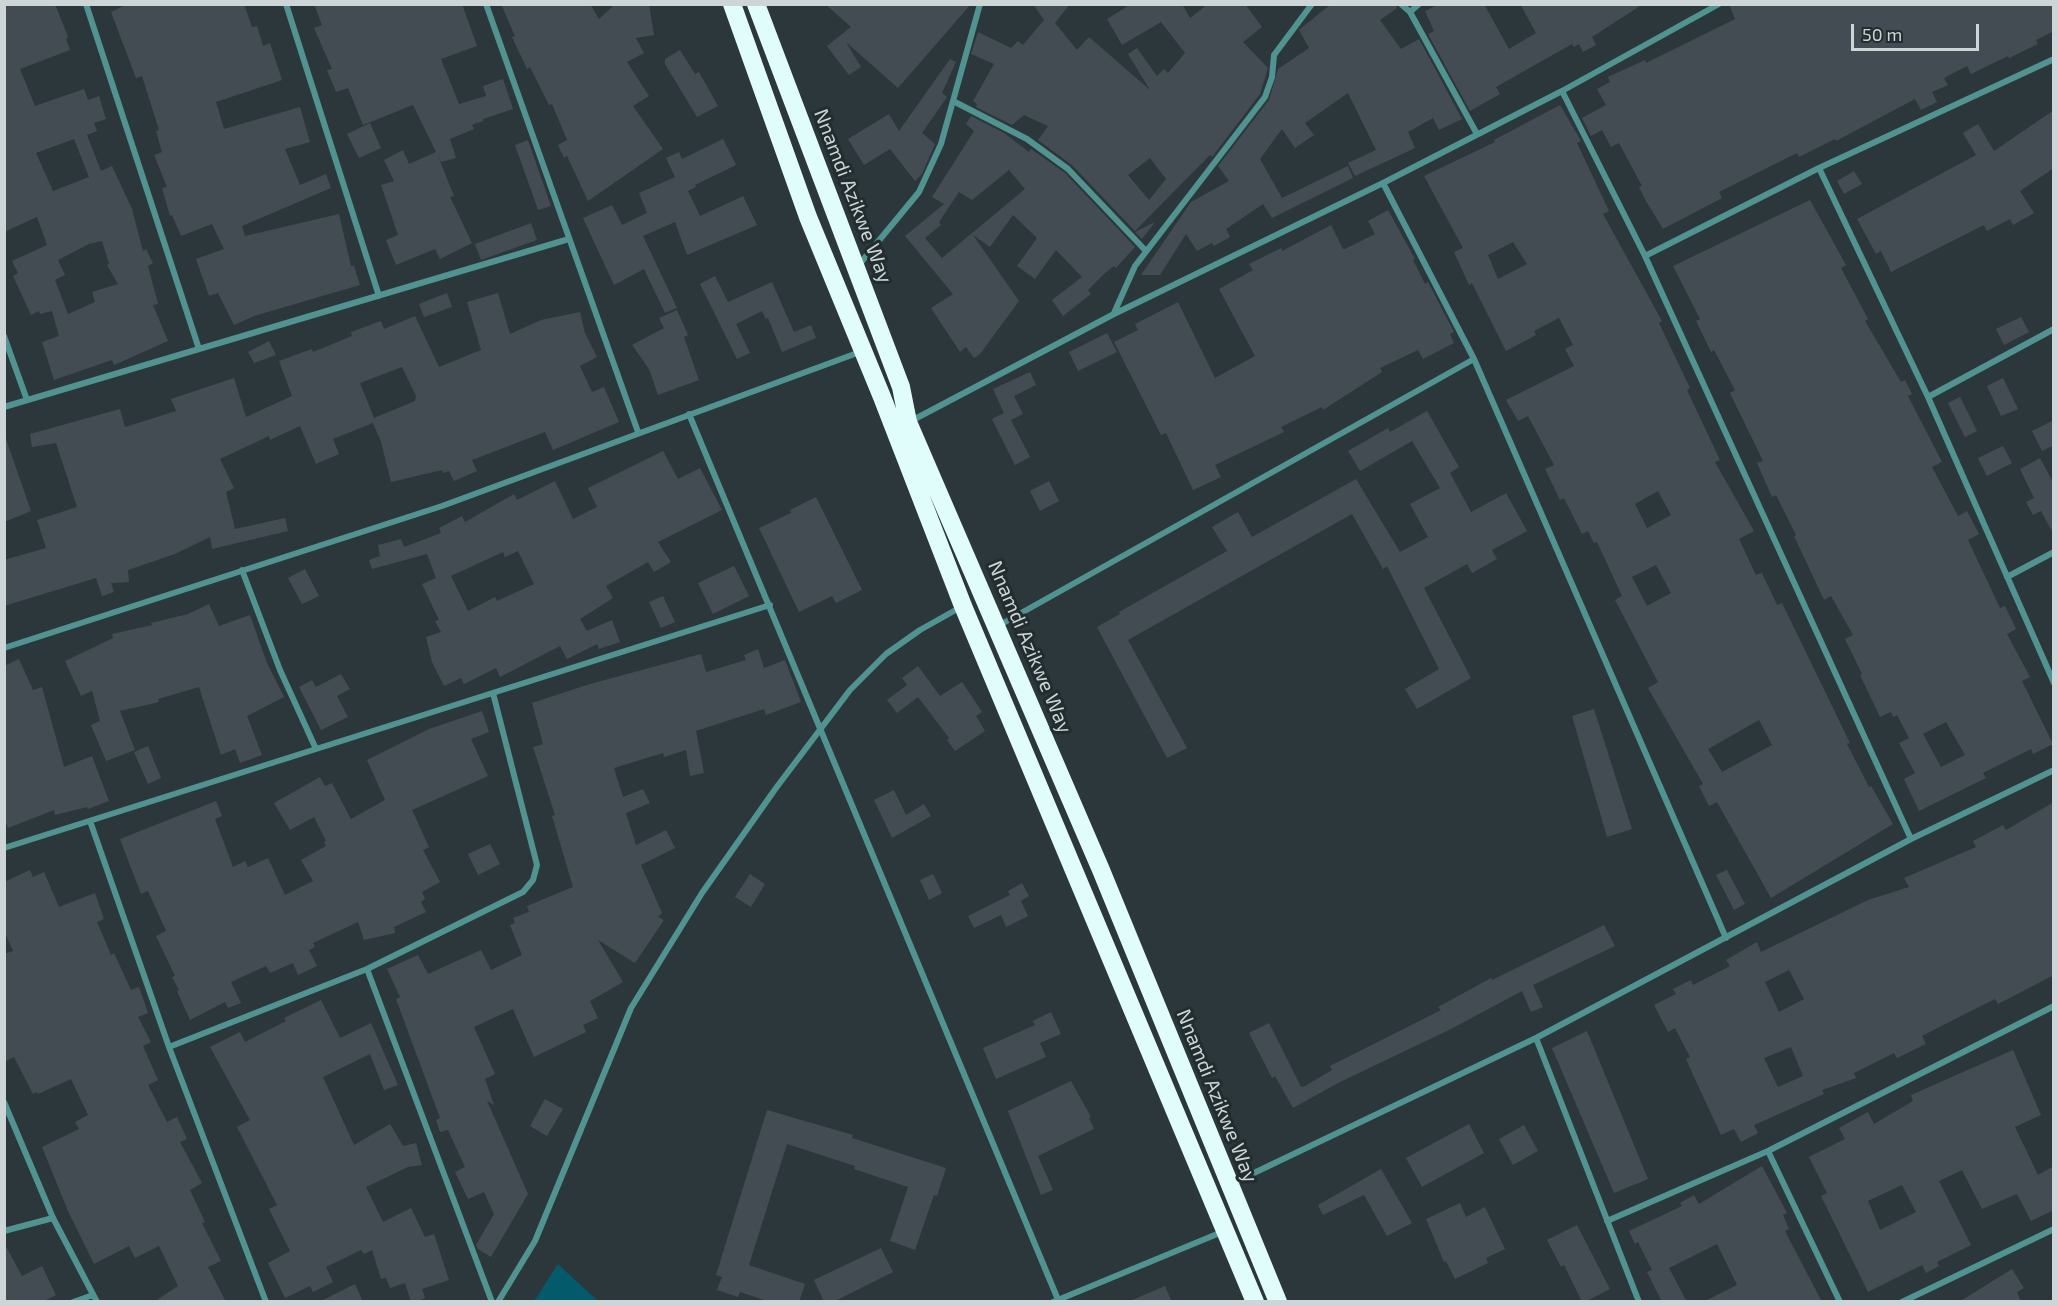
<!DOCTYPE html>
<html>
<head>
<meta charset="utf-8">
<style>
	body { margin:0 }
	#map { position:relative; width:2058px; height:1306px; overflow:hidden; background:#2c373b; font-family:"Exo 2",sans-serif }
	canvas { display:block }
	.frame { position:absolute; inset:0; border:6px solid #ced5d7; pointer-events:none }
	.scale { position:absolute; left:1851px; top:24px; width:128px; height:27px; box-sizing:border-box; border:3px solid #ced5d7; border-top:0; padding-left:8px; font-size:18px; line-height:21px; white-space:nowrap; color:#ced5d7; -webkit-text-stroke:4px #222d30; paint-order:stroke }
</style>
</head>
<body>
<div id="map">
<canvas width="2058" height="1306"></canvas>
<div class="frame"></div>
<div class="scale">50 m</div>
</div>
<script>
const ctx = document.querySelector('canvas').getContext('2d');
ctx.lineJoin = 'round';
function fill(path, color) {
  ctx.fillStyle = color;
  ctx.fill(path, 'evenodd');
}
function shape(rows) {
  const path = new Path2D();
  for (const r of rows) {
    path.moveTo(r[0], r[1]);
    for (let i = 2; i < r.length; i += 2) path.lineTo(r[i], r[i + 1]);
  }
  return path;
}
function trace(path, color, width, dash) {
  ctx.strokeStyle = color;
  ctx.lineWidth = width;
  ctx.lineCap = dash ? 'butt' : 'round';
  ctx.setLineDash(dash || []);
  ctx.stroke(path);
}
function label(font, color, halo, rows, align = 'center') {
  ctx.font = font + ' "Exo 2",sans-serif';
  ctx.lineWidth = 6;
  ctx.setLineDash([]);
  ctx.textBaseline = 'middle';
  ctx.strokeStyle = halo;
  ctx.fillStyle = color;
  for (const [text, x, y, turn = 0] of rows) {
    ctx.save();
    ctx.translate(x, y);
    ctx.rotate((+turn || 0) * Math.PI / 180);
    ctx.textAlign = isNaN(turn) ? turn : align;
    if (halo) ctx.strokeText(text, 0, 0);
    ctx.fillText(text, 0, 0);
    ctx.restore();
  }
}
fill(shape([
	[558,1264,598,1301,534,1301]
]), '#035a6a');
fill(shape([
	[4,4,55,4,68,37,66,39,70,50,20,69,35,106,84,89,88,100,99,96,106,119,94,123,97,131,87,135,101,171,112,166,132,209,143,251,146,249,153,263,148,266,158,304,153,305,168,341,114,365,112,360,54,380,42,342,59,336,52,311,40,314,39,311,31,315,13,276,18,273,12,261,47,245,37,217,4,232],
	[74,139,89,177,53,191,36,153],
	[102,241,109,264,107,265,118,284,92,292,95,302,68,314,55,280,65,275,58,260,89,244],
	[128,4,244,4,252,27,257,26,263,46,270,43,282,80,216,102,224,129,300,107,310,142,285,149,300,185,326,174,331,188,242,226,245,236,339,214,351,266,354,266,360,285,254,316,234,325,218,293,209,296,196,259,224,249,212,224,181,236,172,215,170,216,162,188,167,187,154,155,162,152,156,131,159,130,142,76,136,78,111,12],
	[314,4,462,4,477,46,441,59,459,104,486,96,483,86,503,79,513,109,483,119,483,121,472,125,474,129,450,139,456,158,441,162,438,156,454,196,450,197,472,243,440,259,435,249,396,265,386,240,398,235,381,185,394,181,384,160,403,150,409,164,436,152,413,105,363,125,348,88,336,92,327,70,332,69,314,28,322,25],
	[501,4,590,4,599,19,615,4,649,4,654,35,636,38,644,53,627,62,649,96,633,106,663,149,588,201,567,156,564,158,558,145,567,140,552,104,549,105,530,67,527,69,512,37,515,36],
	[825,4,971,4,898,88,846,42,861,67,849,75,827,46,851,27],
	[1033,4,1070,4,1055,23,1077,50,1089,37,1150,90,1128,54,1137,48,1157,76,1164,69,1168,73,1185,53,1161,22,1122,45,1107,19,1131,4,1182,4,1190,18,1208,4,1245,4,1262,27,1243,42,1268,68,1260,94,1212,157,1210,155,1135,231,1072,165,1038,140,1048,126,1024,115,1012,125,976,107,977,104,973,101,994,64,971,54,978,32,1011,48,1018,41,1023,45,1044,20],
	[1150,158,1166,179,1149,200,1128,175],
	[1331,4,1396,4,1397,8,1380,20,1401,49,1419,39,1462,119,1439,130,1433,118,1408,132,1415,148,1355,176,1348,163,1376,150,1348,93,1305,123,1314,135,1295,148,1282,129,1260,159,1282,198,1348,166,1353,178,1272,218,1263,204,1226,229,1230,237,1214,246,1212,243,1197,251,1186,234,1160,275,1141,275,1191,202,1229,181,1218,166,1269,100,1278,69,1309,48,1299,30],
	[1439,4,1484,4,1509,49,1536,33,1520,4,1643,4,1592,37,1596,45,1583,52,1579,44,1574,47,1572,44,1496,87,1500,94,1470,111,1428,34,1434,31,1425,11],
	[1729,4,2054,4,2054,31,2036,40,2038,44,2009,58,2008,56,1971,74,1967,66,1944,78,1948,85,1932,92,1937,102,1921,110,1915,99,1836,141,1835,139,1799,157,1797,153,1719,192,1722,198,1663,229,1646,201,1639,187,1642,186,1619,143,1611,147,1602,130,1591,136,1582,118,1606,105,1597,89,1610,82,1608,77,1645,60,1646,63,1735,19],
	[680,50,695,74,699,72,718,106,697,117,665,64,665,59],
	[950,59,956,62,942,93,947,97,922,133,935,144,922,174,915,181,890,149,864,165,848,139,889,114,899,131],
	[1560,105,1581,141,1577,143,1609,211,1603,214,1662,321,1659,323,1690,388,1687,390,1720,460,1715,462,1754,531,1739,539,1756,575,1762,573,1777,605,1782,603,1850,743,1847,744,1869,787,1871,786,1893,824,1771,898,1717,802,1709,806,1699,786,1703,784,1648,688,1658,682,1615,600,1622,596,1597,542,1594,543,1588,531,1582,534,1564,498,1560,500,1545,469,1554,465,1528,416,1518,421,1506,400,1574,366,1565,349,1573,345,1559,318,1534,331,1536,335,1506,351,1472,283,1469,285,1454,252,1463,248,1424,176,1495,142,1494,140],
	[1513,242,1527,264,1498,279,1488,255],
	[1658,491,1671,515,1647,528,1635,504],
	[1656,565,1671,593,1647,606,1632,577],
	[1759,720,1772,745,1722,772,1708,749],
	[2054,110,2054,168,2020,191,2034,213,2013,225,2010,219,1987,231,1984,225,1891,272,1881,251,1876,254,1857,219,1976,155,1963,133,1978,124,1994,151],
	[971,116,1004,133,1029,152,1031,149,1065,173,1135,247,1116,268,1114,266,1104,274,1088,290,1091,294,1063,316,1052,300,1082,277,1056,250,1035,279,1017,266,1037,238,1013,215,990,247,973,235,1019,301,980,354,974,358,966,347,960,352,931,308,953,294,905,236,944,204,932,197,974,131,966,124],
	[1009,170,1025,189,942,258,925,238,941,225,939,222,959,192,972,200],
	[370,123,381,148,359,158,347,134],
	[723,139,736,165,695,185,696,187,688,191,700,216,743,196,757,225,687,255,675,222,643,236,677,308,665,313,644,269,614,285,583,218,612,205,622,225,647,213,639,193,675,177,666,158,679,152,682,159],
	[528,140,551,206,538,210,515,145],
	[1854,171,1862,184,1844,194,1837,181],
	[1810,200,1846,265,1841,268,1868,319,1865,321,1901,382,1905,380,1912,394,1908,396,1942,462,1932,467,1958,516,1967,511,1979,534,1968,540,2000,608,2005,606,2016,629,2007,634,2030,677,2022,681,2053,744,2033,754,2031,749,1983,773,1986,778,1919,811,1904,779,1915,773,1899,743,1909,738,1897,715,1893,717,1891,712,1880,717,1860,675,1862,674,1845,639,1853,635,1831,596,1824,600,1794,536,1796,535,1776,495,1772,497,1757,463,1763,461,1730,393,1735,390,1714,350,1711,352,1696,321,1700,319,1673,266],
	[1946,722,1965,755,1941,767,1923,734],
	[1388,210,1415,259,1413,260,1425,284,1428,282,1454,332,1450,334,1454,343,1423,359,1418,350,1380,368,1382,372,1323,410,1322,407,1281,427,1284,432,1215,465,1221,477,1193,490,1166,433,1161,435,1114,342,1138,330,1135,324,1178,302,1215,378,1255,356,1219,289,1253,270,1249,264,1281,248,1282,251,1331,225,1343,249,1345,249,1375,234,1368,221],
	[1155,222,1142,239,1135,232],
	[531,223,537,240,481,260,475,244],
	[715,276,728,302,772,282,794,332,811,325,816,338,782,352,768,318,766,319,762,311,736,324,750,353,737,359,700,284],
	[447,293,452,307,424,317,419,304],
	[498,293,510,334,541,320,580,312,585,333,597,357,580,366,592,392,604,387,619,422,553,450,545,432,472,460,477,471,454,481,449,471,443,473,442,470,391,482,381,442,373,423,333,439,339,454,316,464,300,426,270,440,269,436,220,459,234,488,226,492,235,529,285,518,288,531,212,549,210,537,175,554,128,570,129,582,111,583,114,592,102,596,96,578,4,606,4,560,46,548,37,520,77,507,56,443,32,447,30,434,120,409,125,427,176,411,171,399,234,378,246,417,292,396,279,361,312,349,313,352,352,336,351,332,381,321,384,329,415,316,439,367,481,350,467,302],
	[402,367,416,396,415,401,374,418,360,383],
	[677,310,688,335,684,337,699,380,658,395,649,369,632,345,664,328,659,318],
	[2021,317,2029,332,2004,345,1996,329],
	[1107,333,1117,352,1078,371,1069,352],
	[269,341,276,355,254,363,248,352],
	[1030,372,1036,385,1014,396,1023,414,1011,420,1030,457,1015,465,992,419,1004,413,993,389],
	[2003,378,2018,409,2001,416,1987,386],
	[1960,397,1977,431,1965,437,1948,403],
	[1427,411,1459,467,1450,473,1471,512,1506,493,1527,531,1492,550,1497,559,1472,573,1467,564,1424,588,1471,678,1417,709,1405,689,1439,669,1387,566,1383,569,1352,514,1128,640,1187,748,1167,758,1097,627,1120,614,1119,612,1227,551,1212,527,1238,512,1252,537,1356,479,1400,552,1428,537,1410,504,1440,488,1412,441,1360,471,1348,451,1388,428,1390,432],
	[2054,420,2054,445,2042,451,2032,431],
	[6,439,31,511,4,522,4,440],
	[2003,446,2012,463,1987,476,1978,458],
	[663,451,678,479,700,468,722,510,658,542,671,562,654,572,648,562,606,586,613,598,580,619,587,631,612,620,620,642,599,649,597,644,567,659,560,646,500,677,496,668,464,684,461,678,444,686,432,662,426,637,441,632,435,621,439,620,422,584,436,578,427,554,372,569,369,560,380,556,378,545,401,539,404,547,441,533,439,528,462,516,465,522,514,494,517,500,555,481,573,519,597,507,588,488],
	[518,551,534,584,497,601,495,597,468,611,451,576,503,552,505,557],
	[2040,458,2054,484,2054,535,2041,511,2033,515,2026,502,2034,498,2020,469],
	[1049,481,1059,501,1040,511,1030,491],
	[816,497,862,590,836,603,832,596,799,612,759,528,791,513,790,510],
	[734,566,749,596,713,614,698,583],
	[305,569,319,596,302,604,288,578],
	[663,596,675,622,661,628,649,602],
	[209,604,219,626,250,615,267,663,284,697,247,716,262,755,240,763,235,749,221,755,199,687,158,699,159,702,120,711,135,750,106,761,91,725,100,721,92,691,81,696,65,661,113,638,112,634,152,625,151,623,188,614],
	[758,649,764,668,785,660,801,702,766,715,764,709,696,731,704,773,690,776,686,750,664,757,663,753,614,768,623,797,643,789,650,803,626,813,636,845,666,830,675,848,641,865,662,913,658,917,664,920,635,963,598,940,623,982,590,1001,598,1018,583,1025,586,1032,534,1057,513,1009,474,1027,495,1074,485,1079,494,1105,487,1101,528,1194,491,1257,478,1249,476,1245,494,1214,484,1192,468,1199,455,1172,465,1167,448,1130,440,1132,436,1120,440,1118,396,999,400,997,387,969,418,955,428,974,481,950,491,970,522,955,510,925,515,923,513,918,529,912,527,906,573,887,552,816,555,815,533,747,543,744,532,703,590,684,701,654,706,672,746,660,744,655],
	[19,659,33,690,42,687,64,767,92,756,109,801,88,809,87,807,55,815,54,810,8,828,4,819,4,666],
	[918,666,940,696,962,682,982,712,976,716,985,731,955,751,947,740,949,738,918,697,897,713,887,700,907,685,902,678],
	[341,674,350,689,337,696,348,717,321,730,299,687,312,680,316,687],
	[1594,709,1632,829,1607,837,1572,716],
	[482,711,489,732,471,739,488,776,412,810,429,847,423,850,440,882,422,892,425,899,421,902,426,912,394,927,395,933,364,940,358,922,313,943,315,947,309,950,317,966,298,975,293,963,270,973,266,966,231,982,241,1003,228,1008,225,1002,190,1020,177,991,179,990,172,977,175,976,156,936,166,931,148,891,141,894,120,839,216,801,222,816,215,819,233,867,245,861,248,867,268,858,285,895,313,881,301,860,326,846,324,842,326,841,314,817,290,830,274,803,320,777,325,786,332,783,351,819,385,800,367,760,429,729],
	[148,746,161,778,148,784,134,752],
	[894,790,906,815,924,804,931,816,892,838,874,800],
	[2054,802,2054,975,1998,1004,1995,999,1959,1017,1922,1036,1926,1044,1897,1058,1894,1053,1854,1073,1856,1078,1822,1090,1824,1094,1754,1125,1758,1133,1741,1142,1734,1129,1721,1135,1694,1077,1686,1059,1690,1057,1675,1028,1668,1032,1654,1005,1676,994,1673,989,1691,980,1693,985,1730,966,1726,960,1757,942,1761,952,1868,900,1909,887,1904,878,1976,847,1973,841,2003,825,2006,830],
	[1789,970,1804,999,1779,1012,1765,982],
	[1791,1047,1803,1076,1778,1087,1764,1058],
	[490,844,500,864,478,875,468,854],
	[30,870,33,877,44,872,59,907,95,893,104,919,97,922,111,955,114,953,131,990,139,987,148,1013,138,1017,151,1042,143,1046,158,1080,148,1085,167,1122,177,1117,187,1139,180,1142,202,1183,190,1190,205,1222,202,1223,221,1261,208,1267,226,1302,154,1302,178,1286,159,1246,135,1258,129,1246,94,1264,68,1211,42,1147,79,1129,75,1122,88,1115,71,1079,38,1094,37,1092,33,1094,14,1057,4,1062,4,954,13,951,4,931,4,882],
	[1727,870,1745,904,1734,910,1716,875],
	[750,874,765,884,751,907,735,897],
	[933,874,942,893,929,900,920,880],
	[1022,883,1029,896,1021,901,1028,916,1006,927,1001,915,974,928,968,916,1010,895,1008,891],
	[1604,925,1615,946,1533,985,1543,1007,1531,1012,1522,991,1451,1029,1338,1083,1293,1108,1275,1076,1272,1078,1249,1033,1269,1023,1301,1087,1305,1086,1332,1070,1330,1066,1441,1010,1438,1007,1491,978,1492,980],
	[321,1000,340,1038,371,1023,398,1085,384,1090,370,1054,323,1077,354,1145,390,1124,403,1146,416,1143,422,1165,408,1167,366,1187,383,1222,411,1208,425,1237,434,1234,449,1280,422,1289,425,1298,415,1302,411,1302,405,1283,390,1288,386,1278,381,1279,372,1250,364,1254,361,1250,326,1267,333,1282,313,1292,310,1286,285,1298,268,1263,290,1251,269,1209,277,1205,237,1127,250,1120,210,1047,240,1032,245,1042,286,1021,284,1018],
	[1051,1012,1061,1034,1040,1043,1046,1057,996,1079,983,1048,1035,1025,1033,1021],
	[1587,1031,1648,1179,1614,1193,1552,1048],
	[2013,1050,2041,1115,2015,1127,2038,1175,2054,1166,2054,1210,2031,1221,2017,1194,1982,1209,1962,1170,1939,1181,1971,1245,1937,1262,1939,1266,1926,1273,1922,1265,1868,1292,1821,1196,1827,1193,1809,1157,1845,1139,1839,1128,1868,1112,1874,1124,1913,1101,1911,1095],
	[1902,1185,1916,1212,1880,1230,1868,1201],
	[1071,1081,1091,1117,1089,1118,1094,1129,1038,1156,1053,1190,1041,1195,1008,1111],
	[545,1099,563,1109,547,1136,530,1126],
	[767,1110,853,1135,852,1138,946,1168,937,1196,934,1195,915,1250,890,1241,908,1187,854,1169,855,1166,787,1144,749,1265,805,1284,799,1302,770,1302,740,1292,738,1297,717,1290,722,1277,716,1275],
	[1469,1124,1484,1153,1422,1187,1406,1158],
	[1524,1125,1538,1151,1513,1165,1499,1139],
	[1762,1166,1787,1213,1783,1215,1789,1229,1785,1231,1822,1302,1703,1302,1737,1285,1717,1244,1669,1268,1687,1302,1662,1302,1647,1272,1652,1270,1638,1242,1635,1244,1629,1231,1682,1206,1680,1203,1694,1195,1699,1204],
	[1381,1169,1412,1223,1387,1236,1364,1195,1323,1215,1318,1205],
	[1460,1203,1466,1217,1485,1207,1505,1249,1486,1258,1488,1263,1455,1279,1446,1261,1444,1262,1426,1219],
	[1577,1225,1610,1289,1585,1302,1582,1302,1564,1265,1561,1267,1547,1240],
	[4,1243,22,1276,42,1266,56,1295,42,1302,4,1302],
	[881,1248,893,1272,833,1302,824,1302,814,1280],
	[2012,1269,2024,1288,2017,1292,2021,1302,1959,1302],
	[355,1284,363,1302,319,1302],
	[1165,1286,1172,1302,1130,1302,1130,1301]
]), '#434c53');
trace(shape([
	[86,4,199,349],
	[286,4,379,296],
	[486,4,638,432],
	[1401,4,1410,12,1477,134],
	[1410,12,1419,4],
	[1562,91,1645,256,1911,839],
	[953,101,1027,139,1068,169,1146,251],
	[1819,168,1928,397,2054,683],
	[1383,183,1474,359,1726,938],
	[1645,256,1819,168,2054,59],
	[858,266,919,192,941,144,980,4],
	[1114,313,1135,266,1265,97,1272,77,1274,55,1312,4],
	[4,336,27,400],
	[1928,397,2054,329],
	[4,407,569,239],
	[689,414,1059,1302],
	[911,421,1114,314,1383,183,1562,91,1719,4],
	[242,570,280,670,316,749],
	[2007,577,2054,552],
	[998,626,1474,359],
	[4,648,442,506,860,352],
	[90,821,169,1047,266,1302],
	[4,848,770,605],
	[367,969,492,1302],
	[1536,1038,1639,1302],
	[169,1047,367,969,523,892,533,880,537,865,493,693],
	[4,1102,53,1218,97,1302],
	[1768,1151,1840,1302],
	[1233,1183,1536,1038,1911,839,2054,770],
	[1607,1221,1768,1151,2054,1006],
	[4,1231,53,1218],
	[73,1302,93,1295],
	[498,1302,535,1241,631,1008,702,893,776,788,850,690,886,654,920,630,961,607],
	[1053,1302,1222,1232],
	[1902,1302,2054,1229]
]), '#519390', 6);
trace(shape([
	[732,4,808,217,882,397,963,606,1255,1302],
	[756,4,901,387,908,422,1101,870,1278,1302]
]), '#e0fdfb', 18);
label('20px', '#ced5d7', '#222d30', [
	["Nnamdi Azikwe Way",853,196,69],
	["Nnamdi Azikwe Way",1030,647,67],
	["Nnamdi Azikwe Way",1217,1096,68]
]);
</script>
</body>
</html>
